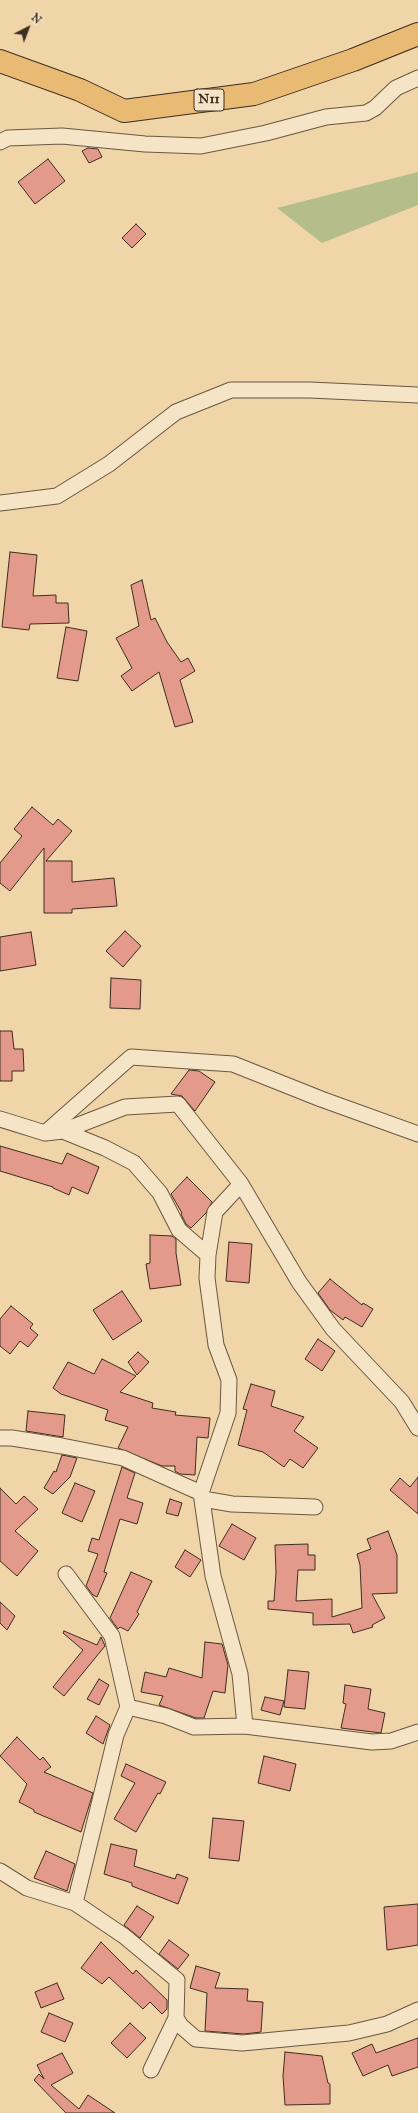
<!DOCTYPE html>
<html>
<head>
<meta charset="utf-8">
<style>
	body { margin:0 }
	#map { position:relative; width:418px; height:2113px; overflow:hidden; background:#efd5a7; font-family:"IM FELL Great Primer",serif }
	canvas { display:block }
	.north { position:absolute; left:8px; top:8px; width:40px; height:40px; -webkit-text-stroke:3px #f5e4c6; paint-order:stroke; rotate:42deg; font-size:11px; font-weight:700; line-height:16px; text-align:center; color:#3e2d21 }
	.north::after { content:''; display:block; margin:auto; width:14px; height:18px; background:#3e2d21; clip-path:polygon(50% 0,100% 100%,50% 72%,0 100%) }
</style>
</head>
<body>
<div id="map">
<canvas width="418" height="2113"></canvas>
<div class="north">N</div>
</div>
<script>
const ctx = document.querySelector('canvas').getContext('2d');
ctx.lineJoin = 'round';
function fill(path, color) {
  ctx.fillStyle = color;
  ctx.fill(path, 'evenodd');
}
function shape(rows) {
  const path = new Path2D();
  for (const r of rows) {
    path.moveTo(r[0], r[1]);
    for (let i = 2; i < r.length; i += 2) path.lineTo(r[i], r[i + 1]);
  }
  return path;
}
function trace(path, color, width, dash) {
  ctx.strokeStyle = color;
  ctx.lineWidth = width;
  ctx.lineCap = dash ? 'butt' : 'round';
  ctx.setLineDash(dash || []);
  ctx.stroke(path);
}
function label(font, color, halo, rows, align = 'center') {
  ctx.font = font + ' "IM FELL Great Primer",serif';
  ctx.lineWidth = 3.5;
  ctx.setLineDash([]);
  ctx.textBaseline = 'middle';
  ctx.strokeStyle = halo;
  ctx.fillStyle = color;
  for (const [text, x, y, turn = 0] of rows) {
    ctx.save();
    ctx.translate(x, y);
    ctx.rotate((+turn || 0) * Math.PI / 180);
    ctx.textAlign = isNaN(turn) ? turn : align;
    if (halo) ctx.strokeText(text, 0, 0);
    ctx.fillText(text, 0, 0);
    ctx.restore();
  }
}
fill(shape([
	[418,172,418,205,322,243,277,208]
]), '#b5be8a');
const building = shape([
	[88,148,98,149,102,157,89,163,82,151,88,148],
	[48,159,65,181,35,204,18,182,48,159],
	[136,224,146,234,132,248,122,238,136,224],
	[10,552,37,555,33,596,56,595,56,603,68,603,69,623,30,624,29,630,2,627,10,552],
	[142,580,151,620,155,618,167,642,181,662,188,658,195,671,180,680,193,722,175,727,159,672,132,691,121,676,132,668,116,638,139,626,131,585,142,580],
	[66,627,87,631,78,681,57,678,66,627],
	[32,807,53,825,58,819,72,831,46,861,72,861,72,882,114,878,117,906,72,909,72,913,44,913,44,848,10,891,0,883,0,863,22,836,14,829,32,807],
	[125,931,141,946,123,967,106,951,125,931],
	[31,932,36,965,0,971,0,937,31,932],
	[111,978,141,980,140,1009,110,1008,111,978],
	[0,1031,12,1031,14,1049,23,1049,24,1071,12,1071,12,1081,0,1081,0,1031],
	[189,1070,199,1071,215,1082,195,1111,182,1096,171,1094,189,1070],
	[0,1146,62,1164,67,1153,99,1167,88,1194,72,1187,69,1195,53,1188,53,1187,0,1171,0,1146],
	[187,1177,212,1202,206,1213,191,1228,186,1224,181,1214,182,1213,171,1194,187,1177],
	[150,1235,172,1236,176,1239,176,1253,181,1285,150,1289,146,1264,150,1263,150,1235],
	[229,1242,252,1244,249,1283,226,1281,229,1242],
	[330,1279,362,1305,363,1303,373,1309,362,1327,345,1317,343,1320,330,1310,318,1293,330,1279],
	[122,1291,142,1321,113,1340,93,1310,122,1291],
	[11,1306,33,1324,30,1328,38,1335,28,1347,20,1341,10,1354,0,1346,0,1319,11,1306],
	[318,1339,335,1351,322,1371,305,1359,318,1339],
	[138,1352,149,1362,137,1375,128,1362,138,1352],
	[102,1359,136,1376,120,1392,153,1403,152,1408,176,1412,175,1415,210,1418,208,1438,197,1437,195,1475,180,1474,175,1471,175,1466,162,1466,118,1448,128,1427,105,1420,108,1410,61,1394,53,1388,68,1362,94,1374,102,1359],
	[251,1384,275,1391,271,1406,304,1417,294,1431,318,1448,303,1468,290,1459,284,1467,263,1452,238,1445,247,1410,243,1409,251,1384],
	[28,1411,65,1415,63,1437,26,1431,28,1411],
	[62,1455,77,1458,70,1477,53,1494,44,1488,54,1471,56,1472,62,1455],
	[122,1467,135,1473,127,1498,143,1503,137,1524,120,1519,104,1572,107,1573,97,1597,93,1595,86,1586,98,1554,88,1551,92,1538,99,1540,122,1467],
	[418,1477,418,1514,390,1490,400,1478,410,1487,418,1477],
	[75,1483,95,1491,82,1522,62,1513,75,1483],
	[0,1488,16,1504,24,1496,38,1509,15,1531,38,1551,17,1576,0,1561,0,1488],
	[170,1499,182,1503,178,1516,166,1513,170,1499],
	[232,1524,256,1538,244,1560,219,1546,232,1524],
	[388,1531,397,1555,397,1593,372,1594,385,1618,372,1625,373,1627,353,1633,350,1624,313,1625,313,1613,268,1609,268,1601,274,1601,276,1573,275,1545,308,1544,308,1555,315,1555,315,1570,298,1570,296,1601,332,1599,332,1617,362,1608,360,1565,357,1554,371,1549,367,1539,388,1531],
	[185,1550,201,1560,190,1577,175,1567,185,1550],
	[131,1572,152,1581,137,1612,139,1614,128,1631,120,1627,118,1629,110,1618,131,1572],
	[0,1602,15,1616,7,1630,0,1623,0,1602],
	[64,1631,97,1645,101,1637,105,1646,64,1696,53,1687,83,1650,63,1633,64,1631],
	[205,1642,222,1644,228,1665,225,1693,213,1691,204,1718,196,1718,159,1705,163,1696,141,1692,145,1672,166,1677,169,1668,202,1678,205,1642],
	[288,1670,309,1672,305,1709,284,1707,288,1670],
	[99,1679,109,1685,99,1705,87,1699,99,1679],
	[345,1685,371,1689,368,1709,385,1713,381,1733,341,1728,346,1704,343,1703,345,1685],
	[265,1697,284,1701,280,1715,261,1710,265,1697],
	[96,1716,110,1725,103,1744,86,1733,96,1716],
	[17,1737,40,1760,43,1757,51,1767,44,1772,93,1793,81,1832,34,1812,34,1810,19,1802,27,1784,0,1756,17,1737],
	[264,1756,296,1764,290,1791,258,1783,264,1756],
	[126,1764,166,1782,160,1794,158,1793,136,1832,114,1819,135,1783,121,1776,126,1764],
	[213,1818,244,1821,239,1861,209,1858,213,1818],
	[111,1844,137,1850,134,1866,175,1879,177,1874,188,1878,178,1904,132,1886,132,1883,104,1874,111,1844],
	[46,1851,75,1864,67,1891,34,1878,46,1851],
	[418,1904,418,1945,387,1950,384,1907,418,1904],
	[137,1906,154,1917,140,1938,124,1925,137,1906],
	[169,1940,189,1955,178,1969,159,1954,169,1940],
	[101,1942,133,1974,136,1970,167,2000,167,2009,162,2014,150,2002,143,2009,109,1977,102,1984,81,1968,101,1942],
	[196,1966,220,1973,215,1988,248,1989,247,2001,263,2002,261,2032,244,2034,205,2031,207,1993,190,1988,196,1966],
	[57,1983,64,1999,41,2008,35,1992,57,1983],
	[49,2013,73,2023,65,2042,41,2032,49,2013],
	[130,2023,146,2038,127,2058,111,2043,130,2023],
	[418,2038,418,2067,392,2076,388,2065,363,2076,352,2053,372,2044,376,2053,418,2038],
	[285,2052,322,2056,328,2083,330,2084,330,2104,285,2105,283,2076,285,2052],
	[62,2053,73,2073,51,2085,79,2109,88,2095,115,2113,66,2113,34,2080,39,2074,44,2079,37,2065,62,2053]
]);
fill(building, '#e49a8a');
trace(building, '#3e2d21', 1);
const street = shape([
	[0,142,8,138,62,136,145,144,201,146,266,133,326,117,366,113,375,108,396,88,418,78],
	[0,503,57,496,109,464,176,412,231,390,310,390,418,395],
	[0,1119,45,1133,63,1131,125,1107,178,1104,241,1184,299,1282,333,1329,402,1402,418,1428],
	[63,1131,105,1148,134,1163,160,1193,179,1230,208,1255],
	[45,1133,131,1057,233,1064,321,1099,418,1134],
	[241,1184,215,1212,208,1255,207,1278,216,1345,229,1380,228,1413,201,1493,213,1576,240,1674,245,1726],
	[0,1438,12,1438,62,1446,123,1458,201,1493,203,1499,232,1504,315,1507],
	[66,1574,112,1636,128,1707,116,1735,75,1903],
	[128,1707,166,1716,194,1727,245,1726,372,1742,391,1741,418,1732],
	[0,1871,27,1888,75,1903,124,1936,177,1980,176,2018,151,2070],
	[176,2018,181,2026,196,2039,242,2043,349,2033,387,2024,418,2010]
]);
const highway = shape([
	[0,61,80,90,124,111,254,94,353,60,418,34]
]);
trace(street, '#6a5742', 17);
trace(highway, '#3e2d21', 24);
trace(street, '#f5e4c6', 15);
trace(highway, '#e8ba74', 22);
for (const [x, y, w] of [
	[209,100,30]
]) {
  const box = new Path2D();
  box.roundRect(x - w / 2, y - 11, w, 22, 3);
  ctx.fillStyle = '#f5e4c6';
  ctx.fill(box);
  trace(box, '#3e2d21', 1);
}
label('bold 13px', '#3e2d21', null, [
	["N11",209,100]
]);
</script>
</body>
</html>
